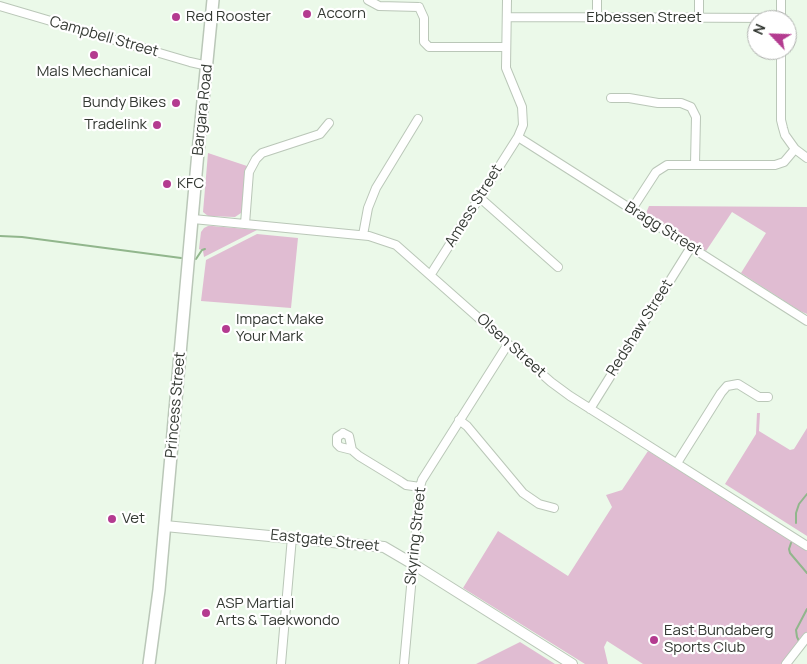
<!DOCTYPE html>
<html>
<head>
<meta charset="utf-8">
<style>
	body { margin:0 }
	#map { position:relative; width:807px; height:664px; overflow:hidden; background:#ebf9e9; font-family:Manrope,sans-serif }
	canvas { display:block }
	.north { position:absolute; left:747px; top:10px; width:50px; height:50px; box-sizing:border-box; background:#fff; border:1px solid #aeb0ad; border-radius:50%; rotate:294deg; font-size:14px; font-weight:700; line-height:20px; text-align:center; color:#343933 }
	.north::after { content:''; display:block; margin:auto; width:18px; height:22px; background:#b43b90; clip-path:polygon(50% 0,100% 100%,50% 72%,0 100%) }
</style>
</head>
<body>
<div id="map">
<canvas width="807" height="664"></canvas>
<div class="north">N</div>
</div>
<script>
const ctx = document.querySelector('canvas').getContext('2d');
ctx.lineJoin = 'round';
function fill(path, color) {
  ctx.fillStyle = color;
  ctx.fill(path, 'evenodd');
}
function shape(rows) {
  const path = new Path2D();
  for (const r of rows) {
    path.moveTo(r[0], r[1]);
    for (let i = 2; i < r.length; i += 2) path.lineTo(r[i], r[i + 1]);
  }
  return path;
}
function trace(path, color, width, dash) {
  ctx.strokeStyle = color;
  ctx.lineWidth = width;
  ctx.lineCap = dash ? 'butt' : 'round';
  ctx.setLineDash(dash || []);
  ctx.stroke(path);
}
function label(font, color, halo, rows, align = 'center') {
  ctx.font = font + ' Manrope,sans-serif';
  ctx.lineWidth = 4.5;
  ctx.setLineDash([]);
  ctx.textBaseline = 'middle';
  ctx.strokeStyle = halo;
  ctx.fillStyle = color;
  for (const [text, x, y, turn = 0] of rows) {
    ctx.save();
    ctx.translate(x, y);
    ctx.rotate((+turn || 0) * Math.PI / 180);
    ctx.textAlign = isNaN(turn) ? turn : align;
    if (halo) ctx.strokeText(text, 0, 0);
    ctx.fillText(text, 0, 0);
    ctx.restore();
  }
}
fill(shape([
	[208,153,247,166,243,209,241,213,235,217,208,216,203,212],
	[649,206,807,207,807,314,800,311,741,273,766,233,732,212,706,251,646,213],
	[208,226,212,226,257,230,204,257,203,251,199,249,201,232,204,228],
	[257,234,298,238,291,308,201,301,206,260],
	[757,413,760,413,759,431,790,450,794,449,807,428,807,536,725,484,756,434],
	[648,451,807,550,807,632,783,664,643,664,607,641,604,647,608,664,585,664,463,588,498,531,568,576,612,507,606,495,622,490],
	[520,642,555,664,476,664]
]), '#e0bcd2');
trace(shape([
	[0,236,22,237,181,258],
	[196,259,202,250,205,249],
	[796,523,796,513,799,504,807,494],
	[791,543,789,549,790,553,807,573],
	[799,641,797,637,796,630,807,609]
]), '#91b68c', 2);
const minor = shape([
	[368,0,379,6,419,7],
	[0,6,190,62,208,66],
	[419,7,424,18,424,42,429,47,505,47],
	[507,17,781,18],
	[597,18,597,0],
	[699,18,699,0],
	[781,20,781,0],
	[781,50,781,120,783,128,785,135,795,149,807,158],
	[611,98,629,98,658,103,681,103,691,107,696,117,695,164],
	[518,137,807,321],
	[479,197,558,267],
	[632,209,656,172,667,165,775,165,784,162,795,149],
	[193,219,369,236,396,245,551,382,570,396,807,546],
	[245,224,249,172,256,159,262,153,320,134,329,123],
	[363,235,368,208,376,188,418,119],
	[431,274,518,137,523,125,522,107,506,68,507,0],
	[590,409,691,247],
	[459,420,467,426,523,493,539,504,554,508],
	[343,433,349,436,352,450,340,447,337,444,337,437,343,433],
	[352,450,359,456,400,481,406,485,420,487],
	[677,463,721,393,727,386,738,384,759,397,768,397],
	[281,664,292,537],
	[404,664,420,487,422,480,508,344],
	[786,664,807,637]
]);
const tertiary = shape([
	[165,526,384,547,413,564,572,664]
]);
const secondary = shape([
	[149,664,159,590,198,152,213,0]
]);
trace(minor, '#bac7b8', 10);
trace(tertiary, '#bac7b8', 12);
trace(secondary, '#bac7b8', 14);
trace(minor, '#fff', 8);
trace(tertiary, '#fff', 10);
trace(secondary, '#fff', 11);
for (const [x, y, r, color] of [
	[307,14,5,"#b43b90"],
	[176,17,5,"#b43b90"],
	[94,55,5,"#b43b90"],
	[176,103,5,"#b43b90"],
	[157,125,5,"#b43b90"],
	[167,184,5,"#b43b90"],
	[226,329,5,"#b43b90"],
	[112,519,5,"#b43b90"],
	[206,613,5,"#b43b90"],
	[654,640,5,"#b43b90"]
]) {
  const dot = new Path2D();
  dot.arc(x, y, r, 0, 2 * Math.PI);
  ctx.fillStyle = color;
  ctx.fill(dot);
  trace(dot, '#fff', 2);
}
label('15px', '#343933', '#fff', [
	["Accorn",317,14],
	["Red Rooster",186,17],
	["Mals Mechanical",94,72,"center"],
	["Bundy Bikes",166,103,"right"],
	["Tradelink",147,125,"right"],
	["KFC",177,184],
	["Impact Make",236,320],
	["Your Mark",236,337],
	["Vet",122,519],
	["ASP Martial",216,604],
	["Arts & Taekwondo",216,621],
	["East Bundaberg",664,631],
	["Sports Club",664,648]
], 'left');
label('15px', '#343933', '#fff', [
	["Ebbessen Street",644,18],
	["Campbell Street",104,37,16],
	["Bargara Road",203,110,-84],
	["Amess Street",474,206,-58],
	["Bragg Street",663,229,32],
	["Redshaw Street",640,328,-58],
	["Olsen Street",511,346,42],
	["Princess Street",176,405,-85],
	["Skyring Street",416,536,-84],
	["Eastgate Street",325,541,6]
]);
</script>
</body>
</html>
